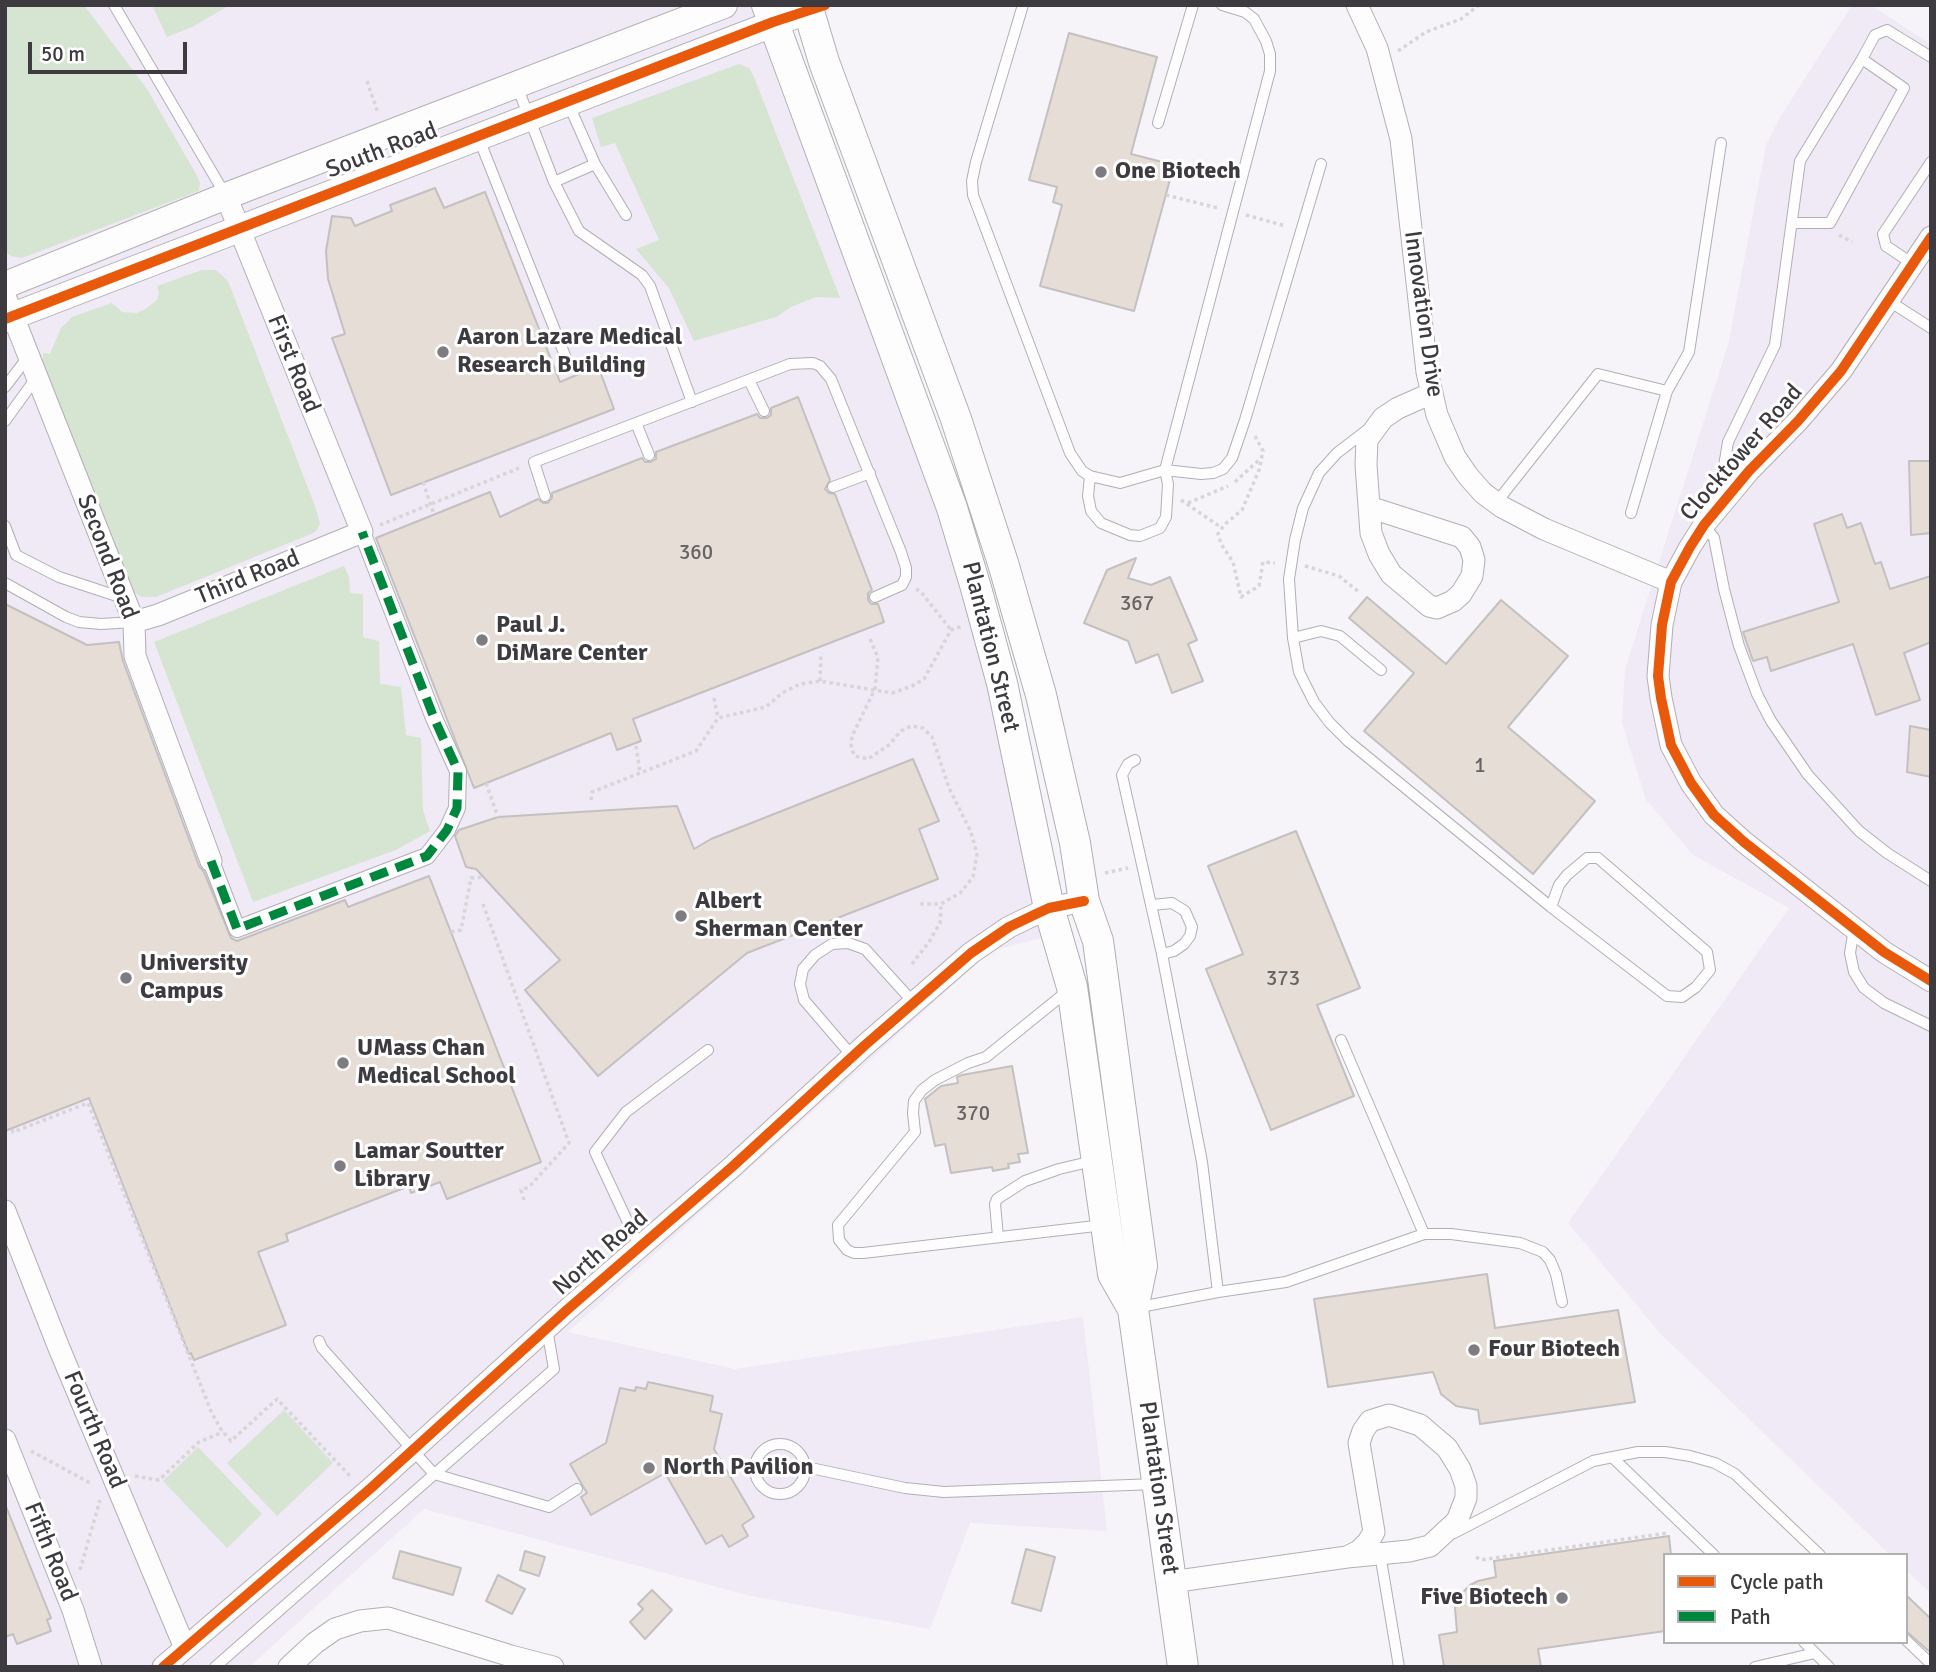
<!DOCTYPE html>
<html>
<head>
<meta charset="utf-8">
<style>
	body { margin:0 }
	#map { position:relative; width:1936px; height:1672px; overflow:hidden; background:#f7f4f9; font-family:Signika,sans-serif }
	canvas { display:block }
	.frame { position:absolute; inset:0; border:7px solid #3d3b3f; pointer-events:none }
	.legend { position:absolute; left:1663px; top:1553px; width:245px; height:91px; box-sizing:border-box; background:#fff; border:2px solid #b1b1b2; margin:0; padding:9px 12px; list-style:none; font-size:21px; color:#3d3b3f }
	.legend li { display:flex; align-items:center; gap:14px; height:35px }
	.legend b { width:35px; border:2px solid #b1b1b2 }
	.scale { position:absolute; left:28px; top:42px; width:159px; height:32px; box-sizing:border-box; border:4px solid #3d3b3f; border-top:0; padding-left:9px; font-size:21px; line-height:24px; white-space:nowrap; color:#3d3b3f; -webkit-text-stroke:5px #fff; paint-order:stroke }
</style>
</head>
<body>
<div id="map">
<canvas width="1936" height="1672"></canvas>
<div class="frame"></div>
<ul class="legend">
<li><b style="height:9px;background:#e8590c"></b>Cycle path</li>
<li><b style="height:9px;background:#00873e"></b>Path</li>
</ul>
<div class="scale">50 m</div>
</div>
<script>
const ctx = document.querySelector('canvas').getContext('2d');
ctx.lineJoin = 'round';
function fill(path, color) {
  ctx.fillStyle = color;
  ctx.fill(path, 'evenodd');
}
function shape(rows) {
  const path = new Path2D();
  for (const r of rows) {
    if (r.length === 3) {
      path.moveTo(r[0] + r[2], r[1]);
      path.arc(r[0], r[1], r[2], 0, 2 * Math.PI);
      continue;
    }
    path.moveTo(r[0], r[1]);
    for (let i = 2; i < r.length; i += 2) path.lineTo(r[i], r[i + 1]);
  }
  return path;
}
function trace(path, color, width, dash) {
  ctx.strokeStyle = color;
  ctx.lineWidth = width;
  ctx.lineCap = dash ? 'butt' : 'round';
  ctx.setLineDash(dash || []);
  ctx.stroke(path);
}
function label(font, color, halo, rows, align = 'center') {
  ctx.font = font + ' Signika,sans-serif';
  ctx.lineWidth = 6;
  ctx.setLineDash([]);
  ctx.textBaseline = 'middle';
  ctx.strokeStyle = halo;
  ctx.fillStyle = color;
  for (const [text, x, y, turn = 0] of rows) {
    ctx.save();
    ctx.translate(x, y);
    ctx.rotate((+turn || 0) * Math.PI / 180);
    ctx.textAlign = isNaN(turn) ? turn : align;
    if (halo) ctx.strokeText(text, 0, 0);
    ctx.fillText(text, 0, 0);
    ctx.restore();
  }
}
fill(shape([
	[5,5,754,5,778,83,924,469,978,630,1046,937,991,951,568,1332,735,1369,1083,1317,1107,1531,970,1523,930,1629,751,1596,424,1509,249,1667,5,1667],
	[1852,5,1870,5,1931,44,1931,1594,1906,1570,1906,1555,1890,1555,1660,1333,1568,1223,1789,908,1693,855,1646,800,1622,723,1625,669,1728,345,1766,145,1780,117]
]), '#f0e9f6');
fill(shape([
	[5,5,84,5,147,89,196,174,200,183,199,191,30,255,21,258,11,256,5,251],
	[152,5,230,5,192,27,167,37],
	[739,64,749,68,754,77,840,298,816,297,791,307,776,317,694,341,669,288,636,249,659,240,615,143,601,147,592,118],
	[202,270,216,270,228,281,315,506,320,524,316,531,311,534,156,597,142,597,129,589,43,367,43,353,50,354,61,328,72,317,112,303,122,312,136,313,144,310,157,300,159,293,157,286],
	[344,566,349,577,350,593,363,594,363,637,379,641,380,684,401,687,406,735,421,738,423,810,430,831,396,850,253,902,154,642],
	[284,1410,333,1463,277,1516,227,1463],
	[198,1447,262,1514,227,1548,163,1481]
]), '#d6e5d2');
const building = shape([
	[1069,33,1157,57,1131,154,1174,165,1134,311,1040,286,1062,205,1053,202,1057,187,1029,180,1069,33],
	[435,188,444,208,485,192,560,382,598,366,614,409,391,495,332,338,345,334,328,279,326,251,332,216,351,218,355,226,392,211,390,205,435,188],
	[798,397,830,480,825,489,829,493,835,494,872,590,868,593,868,600,871,604,878,604,884,622,633,719,641,741,617,750,611,733,474,788,376,538,490,492,500,517,538,499,543,503,548,503,552,498,552,493,642,458,645,462,651,462,656,459,656,452,757,414,760,418,767,418,771,415,771,408,798,397],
	[1909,461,1931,461,1931,533,1911,535,1909,461],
	[1842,514,1847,528,1861,523,1875,564,1881,562,1890,589,1931,576,1931,642,1904,653,1920,700,1876,715,1853,644,1771,671,1767,657,1753,661,1743,632,1839,602,1814,524,1842,514],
	[1136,558,1128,578,1151,585,1170,577,1197,640,1188,644,1203,681,1172,693,1158,654,1136,663,1128,641,1084,623,1107,570,1136,558],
	[1367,597,1446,664,1501,600,1568,656,1508,727,1595,801,1533,874,1364,731,1414,673,1349,618,1367,597],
	[5,604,87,645,119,642,123,661,199,866,204,872,231,938,237,941,345,900,348,907,429,876,541,1162,447,1199,440,1182,411,1193,409,1186,286,1234,288,1241,258,1252,286,1325,194,1360,191,1353,189,1354,89,1098,5,1131,5,604],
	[1910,726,1931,730,1931,777,1907,772,1910,726],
	[913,759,939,821,919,829,938,879,747,953,598,1076,525,990,560,960,476,869,466,867,455,836,459,830,498,817,677,806,694,849,711,839,913,759],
	[1296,831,1360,988,1317,1005,1354,1096,1271,1130,1206,969,1243,954,1208,866,1296,831],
	[1012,1066,1028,1153,1018,1154,1020,1162,1008,1164,1009,1168,993,1171,992,1167,951,1173,945,1144,935,1146,925,1099,941,1086,958,1083,957,1077,962,1075,1012,1066],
	[1487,1274,1495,1328,1618,1310,1635,1402,1480,1424,1478,1410,1456,1406,1441,1394,1433,1372,1328,1387,1314,1299,1487,1274],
	[648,1382,713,1396,710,1411,722,1414,714,1449,754,1517,742,1525,748,1536,729,1547,722,1535,706,1544,665,1473,591,1515,581,1497,587,1493,570,1464,606,1443,620,1388,635,1391,636,1387,646,1389,648,1382],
	[5,1504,51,1618,47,1620,51,1631,17,1644,13,1634,5,1637,5,1504],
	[1669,1536,1671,1555,1665,1555,1665,1631,1538,1649,1541,1667,1444,1667,1439,1635,1457,1632,1455,1608,1461,1594,1470,1585,1478,1581,1496,1577,1494,1561,1669,1536],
	[1026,1549,1055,1557,1041,1611,1012,1603,1026,1549],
	[400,1551,461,1568,453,1595,393,1578,400,1551],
	[525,1551,545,1557,539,1576,520,1570,525,1551],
	[498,1575,525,1589,512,1614,486,1601,498,1575],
	[652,1590,672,1610,645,1639,630,1622,643,1609,638,1604,652,1590],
	[1906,1595,1931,1619,1931,1653,1906,1631,1906,1595]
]);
fill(building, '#e6ddd6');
trace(building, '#c3c0c0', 2);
const service = shape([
	[114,5,226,196],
	[1023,5,976,162,972,181,973,195,1070,453,1082,471,1090,476,1120,483,1165,470,1201,474,1213,473,1223,469,1232,458,1245,420,1321,164],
	[1862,59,1875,35,1887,30,1931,57],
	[517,86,554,182,579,231,642,275,650,286,692,402],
	[568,103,595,164,626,215],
	[1158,123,1193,5],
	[479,139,566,358],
	[554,182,595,164],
	[1913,264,1886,246,1883,234,1931,162],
	[1889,301,1931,328],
	[749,380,764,411],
	[5,387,28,357],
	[1667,391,1689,352,1721,143],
	[5,421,36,378],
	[636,423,649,455],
	[1367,430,1337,453,1319,473,1303,508,1295,540,1289,579,1293,638,1299,672,1314,702,1329,722,1348,741,1551,907,1667,996,1682,997,1696,987,1710,970,1707,952,1598,858,1587,858,1567,875,1559,885,1551,907],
	[1090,476,1088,496,1091,511,1101,523,1130,535,1140,536,1160,528,1166,517,1168,484,1165,470,1270,71,1270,54,1266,41,1254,19,1245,12,1222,5],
	[833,487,870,473],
	[545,496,534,462,790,364,813,363,820,366,831,379,901,552,906,568,906,577,902,585,875,597],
	[1718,502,1728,442,1775,345,1800,161,1862,59,1904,88,1830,223,1792,223],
	[1496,503,1598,374,1667,391,1631,513],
	[1704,525,1714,538,1724,589,1739,646,1757,694,1771,721,1808,775,1859,831,1887,853,1931,881],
	[5,526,16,555,59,577,123,598],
	[5,583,66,617,79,622,101,624,134,622],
	[1293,638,1321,631,1340,636,1381,670],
	[1135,760,1128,764,1122,775,1162,954,1202,1162,1218,1292,1135,1308],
	[1152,905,1172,903,1185,911,1192,927,1190,936,1184,944,1174,951,1162,954],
	[1854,929,1850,953,1854,972,1864,988,1884,1003,1931,1026],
	[1070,989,986,1057,968,1063,935,1080,922,1090,914,1101,913,1113,915,1132,838,1225,839,1240,847,1250,854,1253,863,1253,1104,1225],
	[853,1057,804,1000,800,984,803,969,815,955,832,944,848,943,865,949,914,1003],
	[1424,1234,1451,1234,1520,1243,1543,1252,1550,1260,1556,1274,1562,1302],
	[998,1237,995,1204,997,1199,1025,1181,1059,1169,1093,1161],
	[639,1246,595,1152,626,1112,708,1050],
	[1218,1292,1286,1282,1424,1234,1341,1040],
	[319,1341,322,1348,434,1474,549,1507,577,1489],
	[780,1469,25],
	[1612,1457,1714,1555],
	[806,1467,905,1488,944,1492,1156,1484],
	[1454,1533,1593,1461,1638,1452,1665,1452,1690,1456,1715,1463,1735,1474,1820,1555],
	[1380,1554,1399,1667],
	[1906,1640,1931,1664],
	[1804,1642,1829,1667],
	[215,1667,554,1369,547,1329],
	[1755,1667,1815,1653]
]);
const pedestrian = shape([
	[211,861,237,929,427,856,447,830,457,808,458,771,434,718,362,532]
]);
const minor = shape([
	[1357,5,1377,48,1401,139,1427,372,1437,415,1455,457,1468,476,1483,493,1502,507,1544,529,1671,582],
	[1931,237,1841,371,1798,421,1749,471,1704,525,1690,547,1671,582,1662,625,1658,676,1661,698,1671,745,1691,783,1714,815,1744,842,1884,952,1931,981],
	[5,296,134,622,135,656,211,861],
	[1369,507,1462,537,1470,547,1474,560,1472,576,1461,594,1453,601,1437,608,1429,606,1391,574,1379,554,1371,533,1366,465,1367,440,1383,418,1398,408,1432,393],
	[134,622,158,615,362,532,226,196],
	[5,1211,59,1348,185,1648],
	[5,1440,73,1610,91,1667],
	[1171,1582,1347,1557,1359,1551,1368,1542,1374,1532,1359,1443,1363,1431,1370,1421,1389,1415,1420,1425,1447,1448,1460,1469,1466,1486,1466,1498,1457,1521,1430,1546,1409,1551,1347,1557],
	[163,1667,371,1488,568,1309,732,1167,864,1046,971,953,1009,927,1036,914,1049,908,1084,901],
	[289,1667,315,1643,335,1629,360,1621,388,1618,511,1656,553,1667]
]);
const tertiary = shape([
	[5,285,226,196,724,5],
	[5,319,809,10]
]);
const secondary = shape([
	[767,5,952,508,976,588,1002,683,1049,908,1072,987,1113,1274,1133,1309],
	[807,5,824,62,956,419,1003,563,1041,695,1075,843,1084,901,1098,941,1142,1266,1133,1309,1183,1667]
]);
trace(service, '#b1afb3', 12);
trace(pedestrian, '#b1afb3', 18);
trace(minor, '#b1afb3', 23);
trace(tertiary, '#b1afb3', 28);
trace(secondary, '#b1afb3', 32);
trace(shape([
	[1398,51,1426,32,1461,19,1479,5],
	[367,81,378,113],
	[1166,195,1218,208],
	[1246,215,1286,226],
	[1839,235,1852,242],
	[1255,436,1263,451,1259,470,1242,510,1224,525,1218,534,1221,544,1233,562,1241,597,1259,586,1263,562,1275,563],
	[1235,482,1260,459],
	[1181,500,1222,528],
	[1188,503,1228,486],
	[380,525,519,468],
	[1305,566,1339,576,1360,593],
	[916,589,921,592,951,630],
	[870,639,878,658,875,689,852,736,851,748,855,756,868,759,889,745,901,731,911,726,923,728,932,737,949,788,971,832,977,854,973,877,960,893,941,904,917,904],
	[820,681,821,655],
	[714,698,718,718],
	[636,746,640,773],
	[486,783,498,817],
	[591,800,592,792,696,751,718,718,766,707,782,693,800,684,820,681,892,693,912,686,924,679,951,630,963,626],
	[1105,873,1128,868],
	[483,904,569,1143,529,1187,521,1190,525,1203],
	[451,932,461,930,471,878,483,877],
	[912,964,929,942,940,923,941,905],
	[12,1129,13,1132,88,1103,211,1411,220,1428,231,1441,277,1399,351,1477],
	[31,1451,92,1484],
	[135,1476,159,1480,199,1442,223,1432],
	[1476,1557,1481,1560,1668,1533],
	[80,1570,100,1500]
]), '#d7d5d7', 3.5, [3.5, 3.5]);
trace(service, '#fefdfe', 10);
trace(pedestrian, '#fefdfe', 16);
trace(minor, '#fefdfe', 21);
trace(tertiary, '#fefdfe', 26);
trace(secondary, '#fefdfe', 30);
trace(shape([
	[423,482,434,515]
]), '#d7d5d7', 3.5, [3.5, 3.5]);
trace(shape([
	[211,861,237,929,427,856,447,830,457,808,458,771,434,718,362,532]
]), '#00873e', 9, [18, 9]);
trace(shape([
	[1931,237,1841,371,1798,421,1749,471,1704,525,1690,547,1671,582,1662,625,1658,676,1661,698,1671,745,1691,783,1714,815,1744,842,1884,952,1931,981],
	[5,319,773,22,825,5],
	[163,1667,371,1488,568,1309,732,1167,864,1046,971,953,1009,927,1036,914,1049,908,1084,901]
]), '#e8590c', 10);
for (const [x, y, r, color] of [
	[1101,172,7,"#7e7c80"],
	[443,352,7,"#7e7c80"],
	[482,640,7,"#7e7c80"],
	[681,916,7,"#7e7c80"],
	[126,978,7,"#7e7c80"],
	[343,1063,7,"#7e7c80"],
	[340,1166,7,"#7e7c80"],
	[1474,1350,7,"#7e7c80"],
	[649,1468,7,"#7e7c80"],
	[1562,1598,7,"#7e7c80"]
]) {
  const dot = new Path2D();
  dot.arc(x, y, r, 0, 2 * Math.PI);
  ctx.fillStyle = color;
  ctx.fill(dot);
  trace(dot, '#fff', 2.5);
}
label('21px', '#676465', null, [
	["360",696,553],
	["367",1137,604],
	["1",1480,766],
	["373",1283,979],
	["370",973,1114]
]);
label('24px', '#3d3b3f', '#fff', [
	["South Road",382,151,-21],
	["Innovation Drive",1423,314,82],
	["First Road",293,364,68],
	["Clocktower Road",1742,453,-49],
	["Second Road",107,557,69],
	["Third Road",248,578,-22],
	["Plantation Street",990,647,76],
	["North Road",601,1253,-41],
	["Fourth Road",94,1430,67],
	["Plantation Street",1158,1488,82],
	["Fifth Road",50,1552,68]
]);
label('bold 24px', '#3d3b3f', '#fff', [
	["One Biotech",1115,172],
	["Aaron Lazare Medical",457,338],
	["Research Building",457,366],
	["Paul J.",496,626],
	["DiMare Center",496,654],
	["Albert",695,902],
	["Sherman Center",695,930],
	["University",140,964],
	["Campus",140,992],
	["UMass Chan",357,1049],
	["Medical School",357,1077],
	["Lamar Soutter",354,1152],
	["Library",354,1180],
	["Four Biotech",1488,1350],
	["North Pavilion",663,1468],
	["Five Biotech",1548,1598,"right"]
], 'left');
</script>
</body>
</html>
